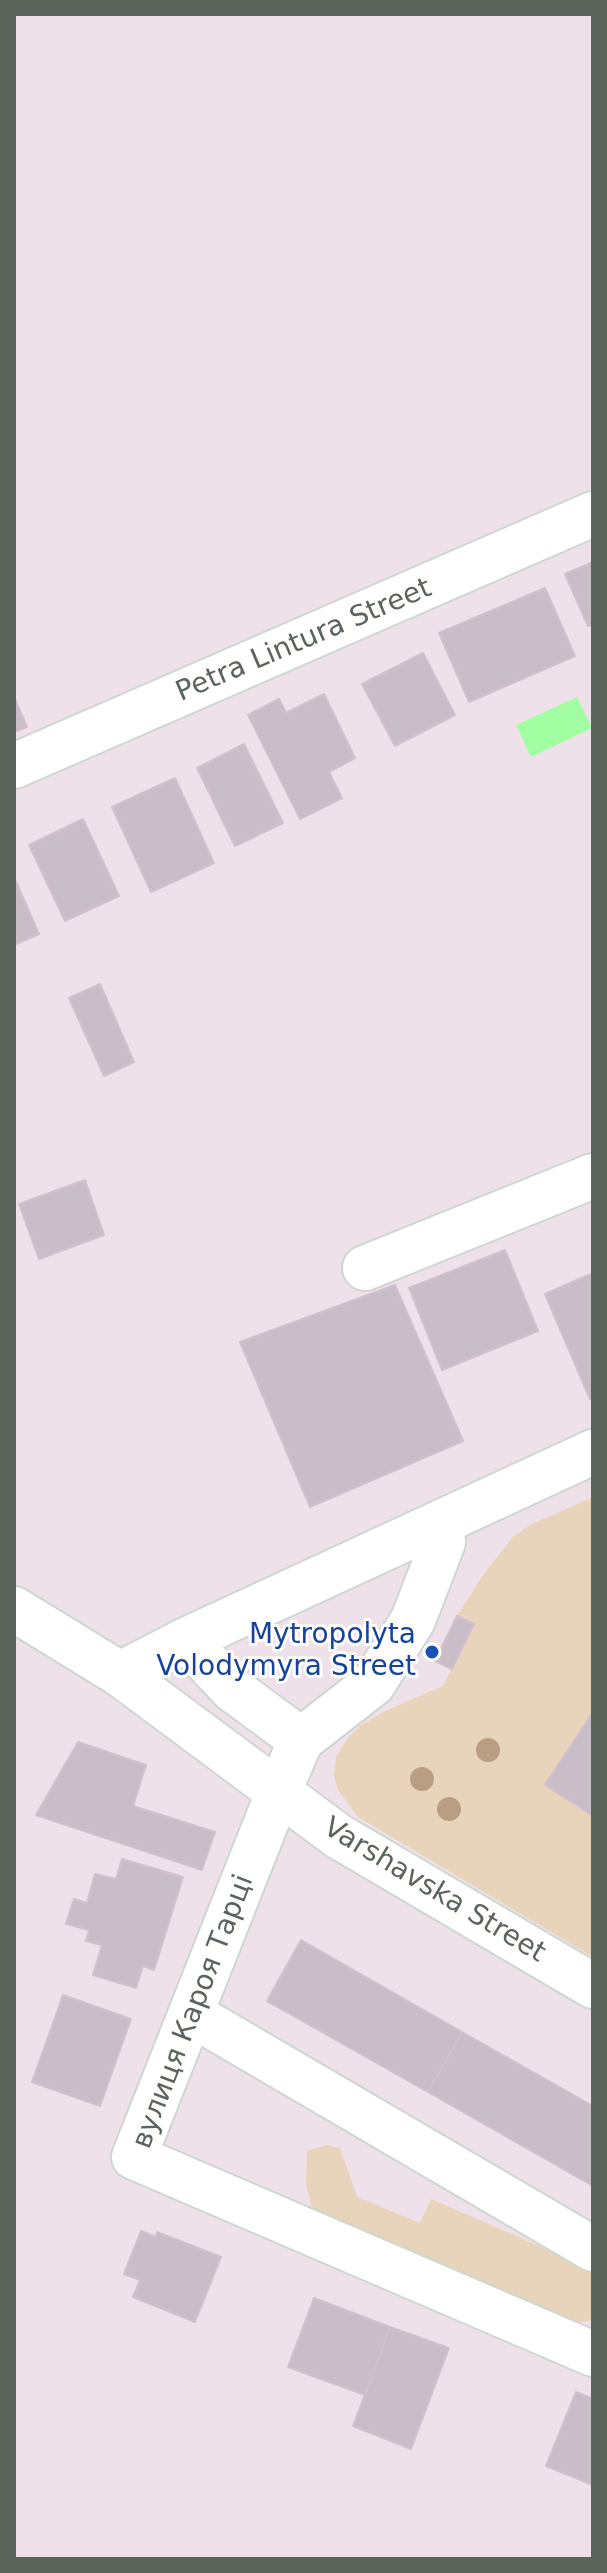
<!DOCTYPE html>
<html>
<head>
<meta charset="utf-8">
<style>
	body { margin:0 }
	#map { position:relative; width:607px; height:2573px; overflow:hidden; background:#eee1ea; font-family:"DejaVu Sans",sans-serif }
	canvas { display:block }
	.frame { position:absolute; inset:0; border:16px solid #5a645b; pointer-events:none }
</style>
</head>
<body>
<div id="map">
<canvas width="607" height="2573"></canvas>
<div class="frame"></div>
</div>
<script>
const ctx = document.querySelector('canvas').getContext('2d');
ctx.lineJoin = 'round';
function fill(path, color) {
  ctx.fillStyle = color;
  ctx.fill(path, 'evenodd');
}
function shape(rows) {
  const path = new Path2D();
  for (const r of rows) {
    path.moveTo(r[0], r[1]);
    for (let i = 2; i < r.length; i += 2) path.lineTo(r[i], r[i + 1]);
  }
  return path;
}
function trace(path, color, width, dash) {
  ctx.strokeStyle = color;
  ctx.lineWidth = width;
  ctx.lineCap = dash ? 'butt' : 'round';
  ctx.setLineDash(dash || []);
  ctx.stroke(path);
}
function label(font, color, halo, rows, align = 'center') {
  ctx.font = font + ' "DejaVu Sans",sans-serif';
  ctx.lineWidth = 6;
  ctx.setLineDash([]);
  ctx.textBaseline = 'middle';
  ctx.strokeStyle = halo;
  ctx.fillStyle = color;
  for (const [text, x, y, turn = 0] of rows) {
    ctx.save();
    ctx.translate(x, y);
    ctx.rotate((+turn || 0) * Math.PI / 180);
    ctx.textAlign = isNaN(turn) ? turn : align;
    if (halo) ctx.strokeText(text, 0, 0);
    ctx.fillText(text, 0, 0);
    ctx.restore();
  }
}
fill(shape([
	[593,1497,593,1712,545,1785,593,1816,593,1957,358,1817,338,1790,334,1776,336,1757,347,1739,360,1726,385,1711,443,1686,473,1625,457,1616,483,1575,513,1537,528,1526],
	[327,2145,340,2148,357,2197,420,2223,431,2199,590,2268,593,2271,593,2317,589,2321,568,2324,326,2225,311,2205,306,2182,307,2151]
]), '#e8d4bb');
fill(shape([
	[577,697,592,728,531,757,516,725]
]), '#a2ffa1');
const building = shape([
	[593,562,593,624,588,626,565,574,593,562],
	[545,588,575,656,469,702,439,633,545,588],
	[423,653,455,715,395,746,362,684,423,653],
	[324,694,355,758,329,772,342,798,300,819,248,715,279,699,286,713,324,694],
	[14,697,27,727,14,732,14,697],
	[244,744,283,823,235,846,197,768,244,744],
	[175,778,214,863,151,892,112,807,175,778],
	[83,819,119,896,65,921,29,845,83,819],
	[14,877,39,934,14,945,14,877],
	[100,984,134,1062,104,1076,69,998,100,984],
	[85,1180,104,1235,39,1259,19,1204,85,1180],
	[505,1250,538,1331,442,1370,409,1288,505,1250],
	[593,1273,593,1397,590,1399,545,1294,593,1273],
	[395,1285,463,1441,310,1507,240,1342,395,1285],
	[457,1616,474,1624,452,1669,435,1661,457,1616],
	[593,1712,593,1816,545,1785,593,1712],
	[78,1742,146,1765,133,1806,215,1832,202,1870,36,1815,78,1742],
	[122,1859,183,1877,154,1970,143,1966,136,1988,93,1975,102,1945,86,1941,89,1930,66,1924,74,1899,87,1903,95,1874,116,1879,122,1859],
	[301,1940,462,2032,428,2092,267,2001,301,1940],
	[63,1995,131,2019,100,2106,32,2082,63,1995],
	[462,2032,593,2106,593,2186,428,2092,462,2032],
	[141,2231,156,2237,157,2232,221,2257,195,2322,133,2297,140,2280,124,2274,141,2231],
	[314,2298,390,2327,365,2395,288,2367,314,2298],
	[390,2327,449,2348,411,2449,353,2426,390,2327],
	[576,2392,593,2399,593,2485,546,2466,576,2392]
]);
fill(building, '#c9bec7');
trace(building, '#d4bfcf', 2);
const minor = shape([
	[14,766,593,514],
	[365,1268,593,1176],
	[14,1609,120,1674,338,1836,593,1986],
	[186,1640,232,1689,301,1740,373,1684,413,1620,443,1542,442,1522],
	[120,1674,186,1640,593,1452],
	[301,1740,278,1793,134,2157,593,2354],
	[191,2014,593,2249]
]);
trace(minor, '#cfd7d1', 48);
trace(minor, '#fff', 44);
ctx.fillStyle = '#b99e83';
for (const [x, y] of [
	[488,1750],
	[422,1779],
	[449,1809]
]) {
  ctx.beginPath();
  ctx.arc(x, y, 12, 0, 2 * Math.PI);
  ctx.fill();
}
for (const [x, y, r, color] of [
	[432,1652,8,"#1a4fb4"]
]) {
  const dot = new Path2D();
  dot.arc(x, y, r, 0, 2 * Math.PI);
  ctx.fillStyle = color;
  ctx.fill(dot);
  trace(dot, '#fff', 3);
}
label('28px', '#5a645b', '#fff', [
	["Petra Lintura Street",304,641,-23],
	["Varshavska Street",434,1891,31],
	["вулиця Кароя Тарці",194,2012,-69]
]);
label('28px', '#164399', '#fff', [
	["Mytropolyta",416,1636],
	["Volodymyra Street",416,1668]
], 'right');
</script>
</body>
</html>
